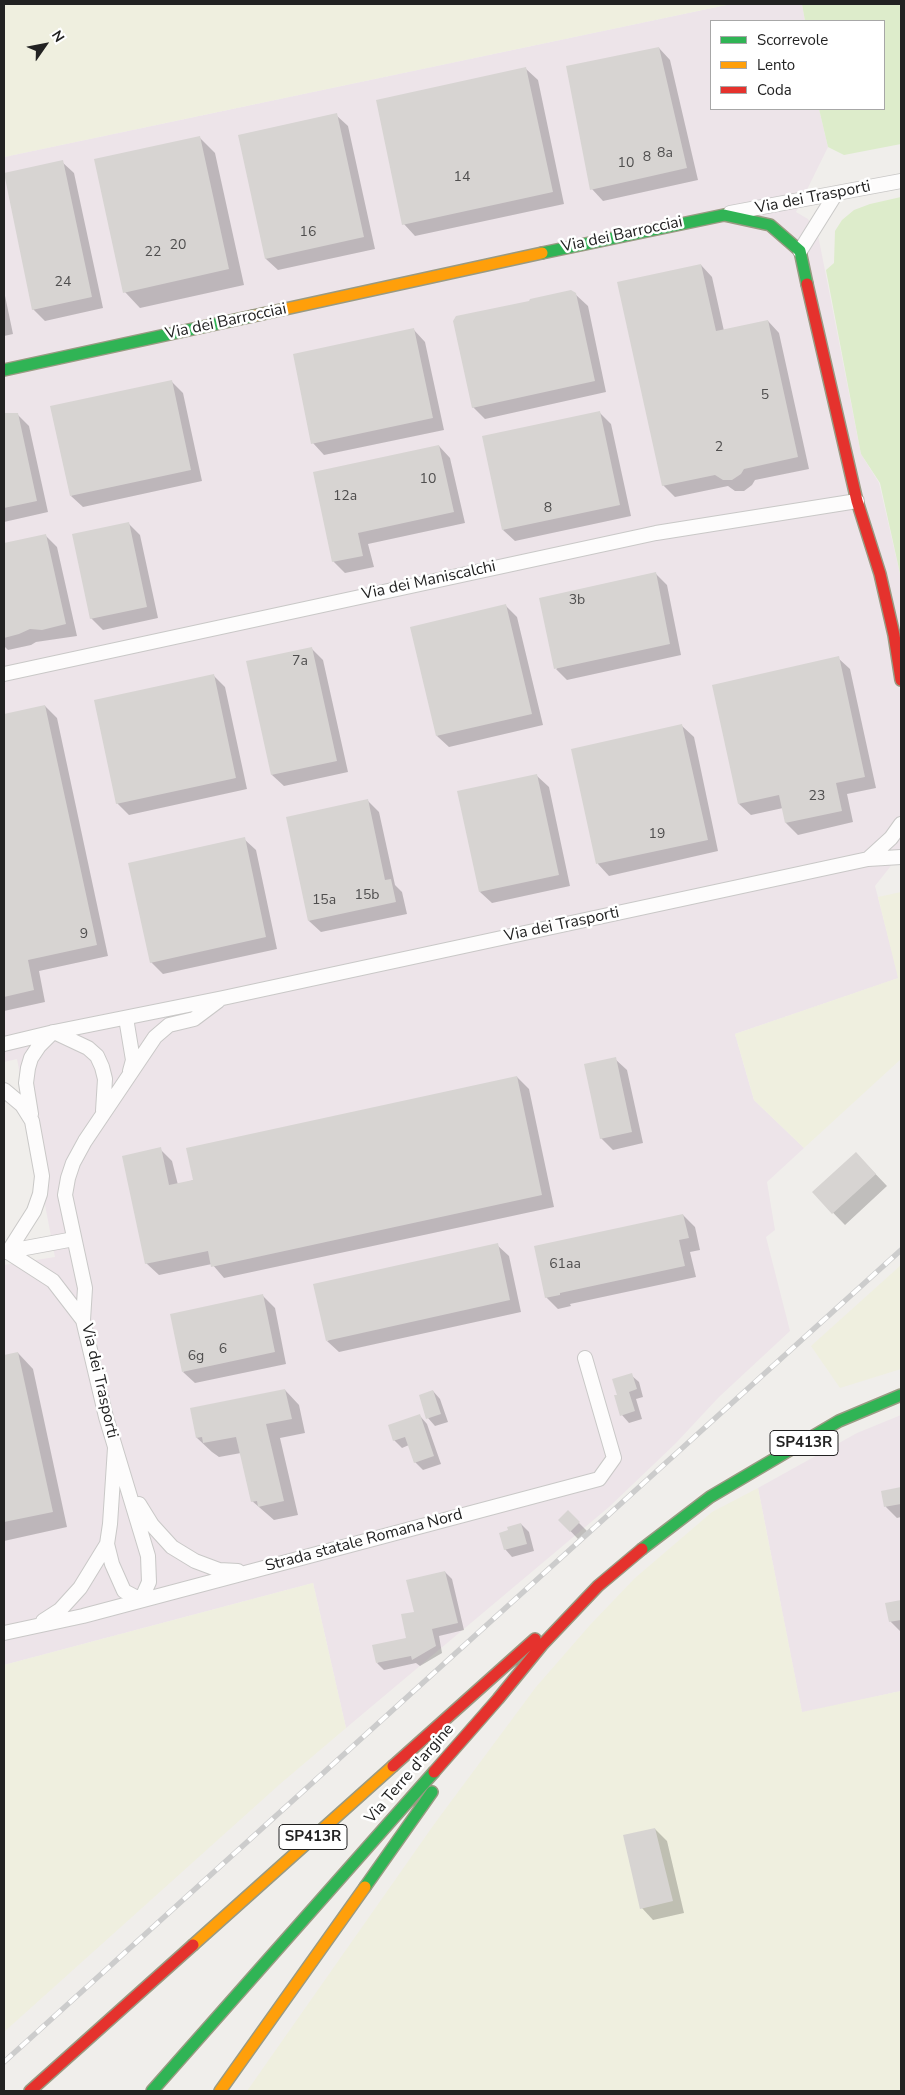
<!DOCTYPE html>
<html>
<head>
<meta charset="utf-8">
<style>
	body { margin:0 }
	#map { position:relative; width:905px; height:2095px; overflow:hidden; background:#f0eeeb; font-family:"Nunito Sans",sans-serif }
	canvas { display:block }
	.frame { position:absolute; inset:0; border:5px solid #222; pointer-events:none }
	.legend { position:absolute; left:710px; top:20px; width:175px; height:90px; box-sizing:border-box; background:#fff; border:1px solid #a7a7a7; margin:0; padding:6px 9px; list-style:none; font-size:15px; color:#222 }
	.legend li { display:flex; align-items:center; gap:10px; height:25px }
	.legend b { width:25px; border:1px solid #a7a7a7 }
	.north { position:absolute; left:20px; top:20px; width:50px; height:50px; -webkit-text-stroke:4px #fff; paint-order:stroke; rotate:57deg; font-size:14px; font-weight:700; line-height:20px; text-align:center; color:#222 }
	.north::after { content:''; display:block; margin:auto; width:18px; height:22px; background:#222; clip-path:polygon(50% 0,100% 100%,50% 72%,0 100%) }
</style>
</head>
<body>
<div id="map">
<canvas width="905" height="2095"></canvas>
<div class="frame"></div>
<ul class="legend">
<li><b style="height:6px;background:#30b455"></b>Scorrevole</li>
<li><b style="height:6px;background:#ff9f0a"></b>Lento</li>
<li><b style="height:6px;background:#e5322d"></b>Coda</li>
</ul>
<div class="north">N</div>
</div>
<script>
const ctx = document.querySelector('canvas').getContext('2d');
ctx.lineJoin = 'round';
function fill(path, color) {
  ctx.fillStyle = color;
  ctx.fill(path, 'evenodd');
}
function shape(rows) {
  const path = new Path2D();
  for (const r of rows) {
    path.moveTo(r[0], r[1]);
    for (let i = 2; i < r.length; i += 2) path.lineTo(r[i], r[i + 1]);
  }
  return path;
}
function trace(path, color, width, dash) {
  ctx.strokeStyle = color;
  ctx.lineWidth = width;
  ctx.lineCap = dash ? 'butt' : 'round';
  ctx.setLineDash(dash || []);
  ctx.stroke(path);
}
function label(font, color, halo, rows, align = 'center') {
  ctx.font = font + ' "Nunito Sans",sans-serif';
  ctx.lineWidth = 5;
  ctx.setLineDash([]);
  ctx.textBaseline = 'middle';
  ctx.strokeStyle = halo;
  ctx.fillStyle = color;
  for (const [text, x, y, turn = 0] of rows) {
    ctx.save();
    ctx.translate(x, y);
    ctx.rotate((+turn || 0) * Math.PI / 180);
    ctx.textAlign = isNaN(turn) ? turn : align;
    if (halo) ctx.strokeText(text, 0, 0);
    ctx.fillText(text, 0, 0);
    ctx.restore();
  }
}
fill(shape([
	[731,4,802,4,805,21,711,21,711,109,819,109,828,147,796,212,808,219,818,235,861,454,879,483,901,578,901,853,875,886,899,978,735,1034,754,1100,804,1148,767,1182,775,1230,766,1237,790,1331,719,1397,675,1444,609,1507,346,1728,313,1583,4,1665,4,1265,55,1257,17,1059,4,1062,4,157],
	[901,1415,901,1691,802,1713,758,1488,857,1433]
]), '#ede4e9');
fill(shape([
	[4,4,731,4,4,157],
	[901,892,901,1059,804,1148,754,1100,735,1034,898,978,878,897],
	[901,1265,901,1369,840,1388,811,1346],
	[758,1488,802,1712,901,1691,901,2091,247,2091,435,1823,536,1687,590,1625,635,1578,712,1512],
	[313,1583,346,1728,280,1784,4,2032,4,1665]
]), '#efefdf');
fill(shape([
	[802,4,901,4,901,144,844,155,828,147,819,109,884,109,884,21,805,21],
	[901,197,901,578,880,483,861,454,826,270,834,263,835,231,842,220,854,210,870,204]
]), '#ddeccb');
fill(shape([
	[659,48,670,60,698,180,603,201,592,189],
	[526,69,538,80,564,204,415,236,404,224],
	[336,115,348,126,375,249,278,270,266,259,239,136],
	[199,137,215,153,244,285,140,308,125,292],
	[62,162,74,173,103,308,45,321,33,309],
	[701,265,712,277,724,331,768,321,779,333,809,469,755,480,752,485,744,491,735,491,728,486,675,497,663,485],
	[4,291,13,334,4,336],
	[575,294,588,306,606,392,485,419,473,407,530,303],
	[414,330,425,342,444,430,324,455,313,443],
	[171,381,183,393,202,481,83,507,71,496],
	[599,412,611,424,631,516,515,541,503,530],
	[4,414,17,414,29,426,48,512,4,522],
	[439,446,450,458,465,523,368,544,374,567,345,573,333,561,314,473],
	[128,523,140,535,158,618,103,630,91,618],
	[45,535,57,547,77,636,36,642,31,645,8,650,4,646,4,544],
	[656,574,667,585,681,655,567,680,556,669],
	[505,605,517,617,543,725,449,747,437,736],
	[311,648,323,660,348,772,284,786,272,775],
	[838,658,850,669,876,788,847,794,853,822,798,835,786,823,783,808,751,815,739,804],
	[214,676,225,687,247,789,129,815,117,803],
	[45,706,57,718,108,956,39,971,45,1002,4,1011,4,715],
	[682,726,694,737,718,851,609,876,598,864,573,750],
	[537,776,549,787,570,886,492,903,480,892],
	[368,801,379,812,395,885,402,892,407,914,321,932,309,921],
	[244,839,256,850,277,949,163,974,151,962],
	[615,1059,627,1070,643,1143,613,1150,601,1138],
	[517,1077,529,1089,554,1207,224,1278,212,1264,159,1275,146,1263,160,1149,172,1161,178,1185],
	[867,1165,887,1186,845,1225,814,1193],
	[683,1215,695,1227,700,1250,690,1252,696,1277,570,1304,571,1306,558,1309,546,1297],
	[497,1245,509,1256,521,1312,339,1352,327,1341],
	[263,1296,275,1308,286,1364,195,1383,183,1372],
	[18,1353,33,1369,67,1527,4,1541,4,1356],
	[631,1375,639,1382,643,1397,636,1399,642,1419,629,1423,622,1415,619,1395],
	[285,1390,299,1405,305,1433,280,1438,298,1515,274,1520,252,1501,241,1453,219,1457,212,1452,197,1438,192,1409],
	[433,1391,440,1399,448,1422,435,1426,428,1418],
	[420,1416,427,1424,441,1464,423,1470,415,1462,409,1445,402,1448,394,1440],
	[901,1488,901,1517,897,1518,886,1507,882,1492],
	[568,1512,587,1531,578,1539,560,1520],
	[521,1524,529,1532,534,1551,512,1557,505,1549],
	[445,1572,452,1579,464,1630,439,1636,442,1653,420,1666,416,1663,384,1670,377,1663,408,1639,415,1612],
	[901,1601,901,1632,890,1621,887,1604],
	[655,1829,667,1841,684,1913,653,1920,642,1908]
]), '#0003');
fill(shape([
	[659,47,687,168,590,190,566,66],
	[526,67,553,192,402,225,376,100],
	[337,113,364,237,265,259,238,135],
	[200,136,229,269,123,293,94,159],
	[63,160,92,297,32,310,4,173],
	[701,264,716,331,768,320,798,457,744,469,741,474,732,480,723,480,715,475,662,486,617,282],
	[571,290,576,293,595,381,472,408,453,321,456,316,529,301,530,299],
	[414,328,433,418,311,444,293,354],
	[172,380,191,470,70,496,50,406],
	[600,411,620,505,502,530,482,436],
	[4,413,18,413,37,501,4,508],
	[439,445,454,512,358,533,363,556,332,562,313,472],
	[129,522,147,607,90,619,72,534],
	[46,534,66,624,42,630,30,629,19,634,4,638,4,543],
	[656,572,670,644,554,669,539,598],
	[506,604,532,714,436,736,410,627],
	[312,647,337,761,271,775,246,661],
	[839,656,865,777,836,783,842,811,785,823,779,795,738,804,712,685],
	[214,674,236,778,116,804,94,700],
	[45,705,97,945,28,960,34,990,4,997,4,714],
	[682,724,708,840,596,864,571,749],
	[537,774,559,875,479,892,457,791],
	[368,799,385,880,391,879,396,902,308,921,286,817],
	[245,837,266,937,150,963,128,863],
	[616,1057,632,1132,600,1139,584,1064],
	[517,1076,542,1195,211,1267,208,1251,145,1264,122,1156,161,1147,169,1185,193,1180,186,1148],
	[856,1152,876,1174,832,1214,812,1192],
	[683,1214,689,1238,679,1240,685,1266,560,1293,560,1295,545,1298,534,1246],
	[498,1243,510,1300,326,1341,313,1284],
	[263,1294,275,1352,182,1372,170,1314],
	[18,1352,53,1512,4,1522,4,1355],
	[632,1373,637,1389,629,1392,635,1411,620,1416,614,1395,617,1395,612,1379],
	[285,1389,292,1419,266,1424,284,1501,258,1507,257,1501,251,1502,236,1437,203,1443,202,1437,196,1438,190,1408],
	[433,1390,441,1414,426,1419,419,1395],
	[420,1414,434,1456,414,1463,405,1437,393,1441,388,1425],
	[901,1487,901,1504,884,1507,881,1491],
	[568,1510,580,1522,570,1532,558,1520],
	[521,1523,527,1544,504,1550,499,1533,508,1530,507,1527],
	[445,1571,458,1623,432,1629,436,1646,412,1660,411,1656,376,1663,372,1645,406,1638,401,1614,414,1612,406,1580],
	[901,1600,901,1620,889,1622,885,1603],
	[655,1828,673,1901,640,1909,623,1835]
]), '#d7d4d2');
const street = shape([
	[730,213,901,181],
	[800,251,835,195],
	[4,674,656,533,857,501],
	[868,859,891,838,901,824],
	[126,1018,133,1060,130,1071],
	[54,1032,88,1048,97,1056,102,1067,105,1079,103,1111],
	[4,1044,54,1032,223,998,868,859,901,857],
	[4,1090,22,1105,32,1121,42,1176,40,1194,34,1211,8,1252],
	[31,1114,26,1083,28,1068,31,1058,39,1046,53,1032],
	[4,1252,74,1239],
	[8,1252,53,1281,83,1320],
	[115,1448,110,1524,107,1544,112,1564,124,1591,141,1600,149,1582,148,1556,106,1417,83,1320,85,1288,65,1195,68,1178,73,1163,85,1141,155,1037,169,1025,194,1019,218,1001],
	[139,1504,152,1525,172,1547,195,1561,219,1570,238,1571],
	[43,1621,60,1610,80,1588,107,1544],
	[4,1633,83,1616,599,1479,614,1458,585,1358]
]);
const fast = shape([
	[542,253,724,215,770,225,800,251,807,284],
	[4,370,253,316],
	[642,1549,710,1497,839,1421,901,1395],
	[365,1887,432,1792],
	[152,2091,434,1772]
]);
const slow = shape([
	[253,316,542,253],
	[193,1945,393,1766],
	[220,2091,365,1887]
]);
const jam = shape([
	[807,284,857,501,880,574,894,635,901,680],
	[393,1766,535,1639],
	[434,1772,498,1699,542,1645,598,1586,642,1549],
	[30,2091,193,1945]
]);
trace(street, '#c9c8c7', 16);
trace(fast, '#999a82', 14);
trace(slow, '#999a82', 14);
trace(jam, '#999a82', 14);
trace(street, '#fdfcfc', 14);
trace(fast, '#30b455', 11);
trace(slow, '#ff9f0a', 11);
trace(jam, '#e5322d', 11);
const rail = shape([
	[4,2062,901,1250]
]);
trace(rail, '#ccc', 5.5);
trace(rail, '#fff', 4, [11]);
label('14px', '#4f4e4e', null, [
	["8a",665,154],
	["8",647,158],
	["10",626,164],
	["14",462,178],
	["16",308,233],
	["20",178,246],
	["22",153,253],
	["24",63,283],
	["5",765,396],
	["2",719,448],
	["10",428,480],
	["12a",345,497],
	["8",548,509],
	["3b",577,601],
	["7a",300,662],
	["23",817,797],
	["19",657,835],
	["15b",367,896],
	["15a",324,901],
	["9",84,935],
	["61aa",565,1265],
	["6",223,1350],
	["6g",196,1357]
]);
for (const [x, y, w] of [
	[804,1443,68],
	[313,1837,68]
]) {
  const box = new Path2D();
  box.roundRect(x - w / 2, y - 12.5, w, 25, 4);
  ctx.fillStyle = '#fff';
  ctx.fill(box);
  trace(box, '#222', 1);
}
label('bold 15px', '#222', null, [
	["SP413R",804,1443],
	["SP413R",313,1837]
]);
label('16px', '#222', '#fff', [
	["Via dei Trasporti",813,198,-11],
	["Via dei Barrocciai",622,235,-12],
	["Via dei Barrocciai",226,322,-12],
	["Via dei Maniscalchi",429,581,-12],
	["Via dei Trasporti",562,925,-12],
	["Via dei Trasporti",99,1381,77],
	["Strada statale Romana Nord",364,1541,-15],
	["Via Terre d'argine",410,1774,-49]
]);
</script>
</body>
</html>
